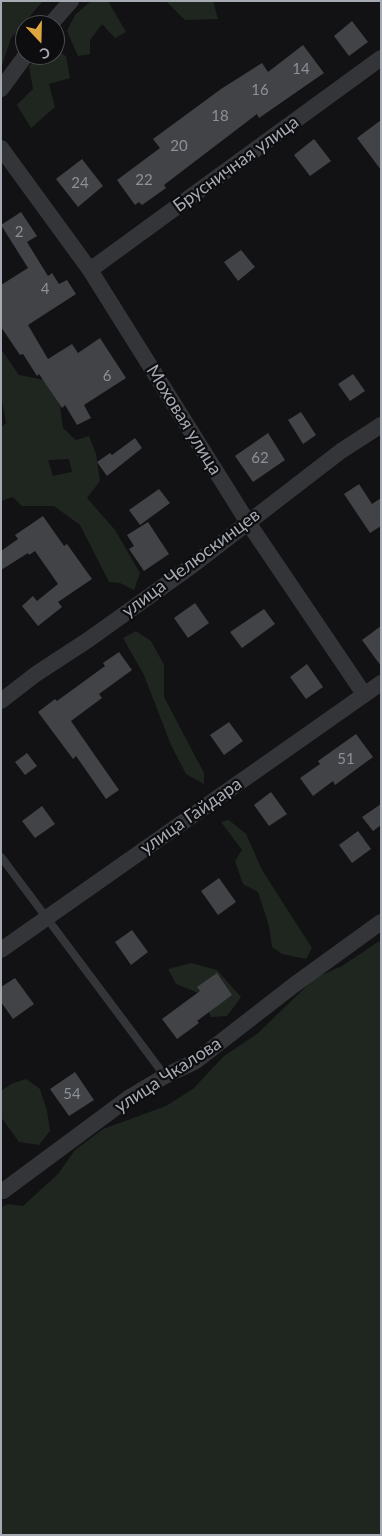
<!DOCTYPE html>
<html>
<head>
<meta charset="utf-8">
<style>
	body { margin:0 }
	#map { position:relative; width:382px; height:1536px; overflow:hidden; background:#121214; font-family:Lato,sans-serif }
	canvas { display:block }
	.frame { position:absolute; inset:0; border:2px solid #a5aab3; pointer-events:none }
	.north { position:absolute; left:15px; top:15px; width:50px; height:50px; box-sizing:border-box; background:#0d0d0f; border:1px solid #4a4c51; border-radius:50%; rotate:159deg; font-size:14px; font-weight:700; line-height:20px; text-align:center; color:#a5aab3 }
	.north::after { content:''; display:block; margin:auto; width:18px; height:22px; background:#dfa63f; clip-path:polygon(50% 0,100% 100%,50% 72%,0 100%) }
</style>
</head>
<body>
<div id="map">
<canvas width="382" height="1536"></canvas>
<div class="frame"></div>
<div class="north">С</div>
</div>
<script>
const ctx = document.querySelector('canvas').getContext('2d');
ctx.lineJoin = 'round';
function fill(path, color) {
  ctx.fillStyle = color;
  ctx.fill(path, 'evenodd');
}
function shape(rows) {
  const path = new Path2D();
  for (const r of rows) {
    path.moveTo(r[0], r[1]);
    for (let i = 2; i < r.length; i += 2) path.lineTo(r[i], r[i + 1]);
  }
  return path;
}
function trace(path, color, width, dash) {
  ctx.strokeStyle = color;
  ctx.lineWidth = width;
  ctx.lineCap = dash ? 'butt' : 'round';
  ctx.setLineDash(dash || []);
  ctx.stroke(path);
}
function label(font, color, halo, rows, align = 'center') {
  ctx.font = font + ' Lato,sans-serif';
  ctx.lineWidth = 4.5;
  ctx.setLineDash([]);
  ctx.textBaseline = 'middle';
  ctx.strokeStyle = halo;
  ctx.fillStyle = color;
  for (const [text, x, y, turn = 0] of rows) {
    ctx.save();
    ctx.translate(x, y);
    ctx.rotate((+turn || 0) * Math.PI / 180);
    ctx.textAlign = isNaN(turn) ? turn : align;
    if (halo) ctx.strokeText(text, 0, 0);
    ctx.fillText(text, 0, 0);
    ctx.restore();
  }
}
fill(shape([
	[1,1,43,1,11,38,1,68],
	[91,1,108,1,126,32,115,38,102,24,90,40,90,54,78,56,67,31,75,15],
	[166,1,213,1,218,19,185,20],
	[55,50,66,56,70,78,49,84,55,107,31,128,17,105,33,89,29,66,41,55,55,55],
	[1,349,19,375,44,380,60,406,63,428,76,440,89,436,96,454,100,481,87,498,115,530,140,573,134,590,120,583,109,582,80,525,54,506,22,506,13,497,1,501,1,427,6,423,1,395],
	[69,459,72,472,53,476,48,460],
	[136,631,151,641,164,665,164,697,204,773,204,784,186,774,171,745,144,675,123,638],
	[229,820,246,834,262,870,312,948,306,959,282,954,272,947,269,926,258,892,243,884,235,861,242,850,221,822],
	[381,940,381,1535,1,1535,1,1207,8,1204,23,1206,58,1174,75,1150,103,1129,166,1106,193,1089,224,1056,257,1034,315,978,342,966],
	[191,963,217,970,241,997,227,1016,211,1017,201,994,176,984,168,969],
	[26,1079,40,1089,47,1111,50,1131,39,1145,19,1142,1,1117,1,1091,11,1084]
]), '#1f2620');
fill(shape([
	[352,21,368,42,349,56,334,36],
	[303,45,324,73,259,118,257,114,164,185,166,188,142,205,139,202,135,205,117,180,160,148,153,139,221,89,262,63,268,72],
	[381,120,381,170,357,138],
	[314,139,331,161,310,176,294,155],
	[82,159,103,186,78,207,56,179],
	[21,212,37,236,27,242,48,276,52,273,59,284,67,280,76,294,28,325,48,359,72,344,78,353,100,338,126,378,84,405,91,418,77,425,65,405,62,408,39,374,37,376,23,354,20,355,1,327,1,285,28,268,1,225],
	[241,250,255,267,238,281,224,262],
	[353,374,365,391,350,401,338,384],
	[301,412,316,435,303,444,288,420],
	[268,433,285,460,253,482,235,456],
	[135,438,142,448,107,476,97,462,110,453,112,455],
	[359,484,372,504,381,498,381,526,370,533,344,494],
	[159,489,170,503,140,525,129,510],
	[43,516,64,546,67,544,92,579,58,602,62,607,38,626,22,606,33,596,37,601,58,584,35,551,29,555,28,553,1,570,1,551,18,539,15,535],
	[148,522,169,554,144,571,129,549,134,546,127,535],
	[195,603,209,623,188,638,174,618],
	[264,609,275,624,242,648,230,632],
	[381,626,381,666,362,640],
	[119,652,132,670,99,694,102,698,71,721,119,790,106,799,76,756,73,759,38,712,55,699,57,701,105,666,103,663],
	[307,664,323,687,306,699,290,677],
	[229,722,243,741,224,755,210,735],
	[356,734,373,757,335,785,333,781,313,796,300,778,320,764,318,761],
	[27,753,37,766,25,775,15,762],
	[271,792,287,814,269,826,254,805],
	[381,804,381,825,373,831,362,817],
	[42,806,55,824,35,838,22,821],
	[358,831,371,849,352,863,339,845],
	[219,878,236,902,218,915,201,891],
	[132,930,148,952,131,965,115,942],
	[217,973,232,995,197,1021,199,1023,177,1039,162,1019,200,991,197,987],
	[15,978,34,1004,13,1019,1,1002,1,987],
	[75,1072,94,1100,69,1116,50,1089]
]), '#414347');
trace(shape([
	[1,857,165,1076]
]), '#343538', 8);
trace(shape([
	[50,25,71,1],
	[1,89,26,55],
	[1,148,90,270,247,521,364,694],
	[90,270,381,58],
	[1,701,36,674,88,640,193,565,341,451,381,425],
	[1,950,381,683],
	[3,1191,130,1097,165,1076,196,1061,294,985,381,922]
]), '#343538', 16);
label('15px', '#8c9098', null, [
	["14",301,69],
	["16",260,90],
	["18",220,116],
	["20",179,146],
	["22",144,180],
	["24",80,183],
	["2",19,232],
	["4",45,289],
	["6",107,376],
	["62",260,458],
	["51",346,759],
	["54",72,1094]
]);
label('18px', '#a5aab3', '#0d0d0f', [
	["Брусничная улица",236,164,-36],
	["Моховая улица",184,420,58],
	["улица Челюскинцев",191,563,-37],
	["улица Гайдара",191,816,-35],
	["улица Чкалова",168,1075,-33]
]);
</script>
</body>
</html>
